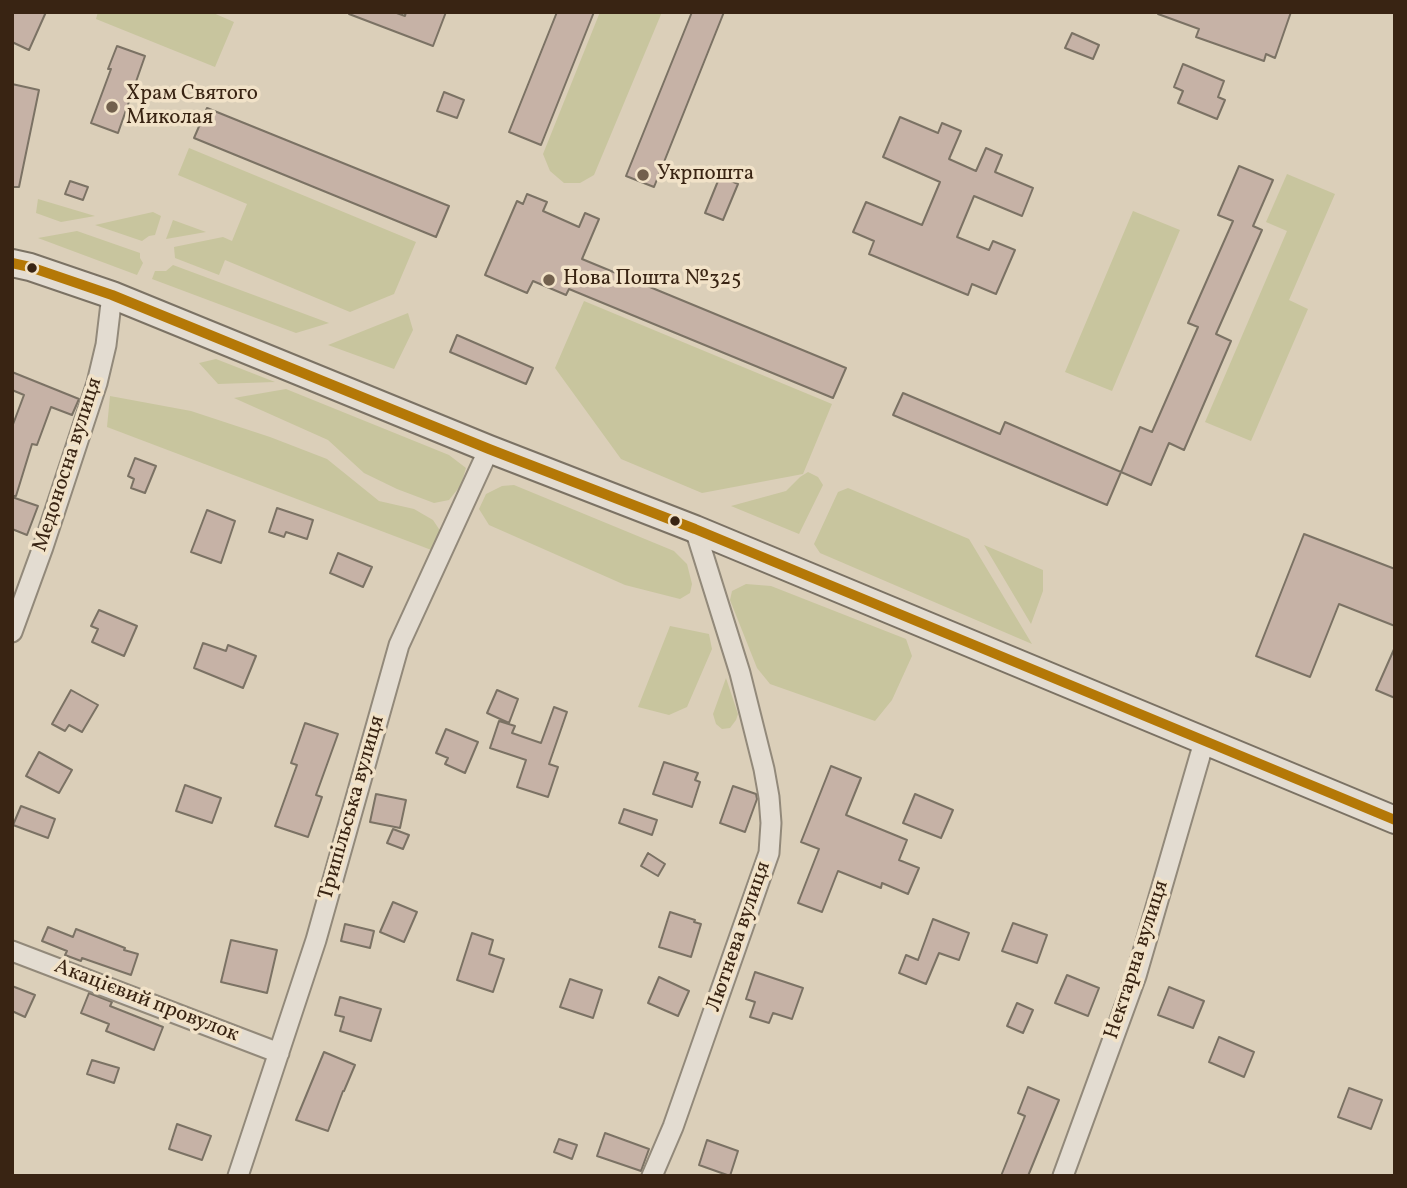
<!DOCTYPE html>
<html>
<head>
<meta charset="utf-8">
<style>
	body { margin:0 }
	#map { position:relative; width:1407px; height:1188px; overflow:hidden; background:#dbcfb9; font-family:Vollkorn,serif }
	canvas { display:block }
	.frame { position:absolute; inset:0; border:14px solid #392413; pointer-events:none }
</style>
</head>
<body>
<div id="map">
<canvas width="1407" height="1188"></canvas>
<div class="frame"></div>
</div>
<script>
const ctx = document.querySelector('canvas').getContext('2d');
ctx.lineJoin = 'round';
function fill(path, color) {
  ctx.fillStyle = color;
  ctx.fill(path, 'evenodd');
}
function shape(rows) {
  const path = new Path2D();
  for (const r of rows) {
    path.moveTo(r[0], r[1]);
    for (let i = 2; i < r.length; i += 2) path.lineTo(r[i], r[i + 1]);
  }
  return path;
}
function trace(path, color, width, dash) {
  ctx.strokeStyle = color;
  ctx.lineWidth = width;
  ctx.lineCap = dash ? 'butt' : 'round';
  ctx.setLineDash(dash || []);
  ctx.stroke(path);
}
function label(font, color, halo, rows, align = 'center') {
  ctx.font = font + ' Vollkorn,serif';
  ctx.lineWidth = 7;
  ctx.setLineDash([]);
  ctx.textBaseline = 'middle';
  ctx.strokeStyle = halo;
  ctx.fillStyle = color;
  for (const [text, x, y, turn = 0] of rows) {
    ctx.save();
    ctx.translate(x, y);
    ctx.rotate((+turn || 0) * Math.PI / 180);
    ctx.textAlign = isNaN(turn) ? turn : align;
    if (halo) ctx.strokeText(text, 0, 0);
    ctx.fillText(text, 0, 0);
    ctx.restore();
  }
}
fill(shape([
	[98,12,211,12,234,22,215,67,96,19],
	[600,12,662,12,594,175,580,183,564,183,550,171,543,154],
	[189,148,416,242,394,294,350,312,225,260,219,275,175,258,174,247,223,237,232,241,247,204,178,175],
	[1287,174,1335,194,1289,300,1308,309,1251,441,1205,422,1287,231,1266,222],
	[38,199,95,216,61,222,36,213],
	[1133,211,1180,230,1112,391,1065,372],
	[153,212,161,216,155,235,149,236,142,241,95,225],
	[173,220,206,232,166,239],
	[77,231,140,253,140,258,143,263,137,275,38,238],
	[173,265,329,323,296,333,152,279,155,271,166,271],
	[584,301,832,404,803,474,702,493,621,459,555,368],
	[408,313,413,330,394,369,328,345],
	[216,359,275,382,218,384,199,363],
	[286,389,449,455,466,468,461,485,449,500,434,503,397,489,364,473,328,440,234,398],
	[110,396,191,411,270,437,327,459,379,501,414,509,433,520,441,532,434,551,107,427],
	[808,472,818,477,823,485,799,534,731,506,786,491,800,477],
	[514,485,674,551,687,564,692,584,690,593,680,599,625,585,489,525,479,509,486,494,502,486],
	[848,488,969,539,1032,644,820,553,814,544,838,492],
	[984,545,1043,570,1043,591,1031,624],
	[746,584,771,586,906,639,912,656,892,700,875,721,770,684,757,668,730,600,732,591],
	[670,626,709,634,712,649,687,707,669,715,638,707],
	[726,678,738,714,736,720,730,728,722,729,716,724,713,714]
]), '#c8c59e');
const building = shape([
	[12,12,46,12,29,50,12,42,12,12],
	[349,12,394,12,405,16,406,12,446,12,433,46,349,14,349,12],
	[557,12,594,12,541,145,509,132,557,12],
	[692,12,724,12,654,187,626,176,692,12],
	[1158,12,1291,12,1275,58,1266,54,1264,61,1196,37,1199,29,1158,14,1158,12],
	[1072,33,1099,45,1093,59,1065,48,1072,33],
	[117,46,145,56,118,133,91,123,111,69,108,69,117,46],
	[1183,64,1224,81,1218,97,1225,100,1217,119,1178,103,1183,91,1174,87,1183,64],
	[12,84,39,90,19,187,12,187,12,84],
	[444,92,464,100,457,118,437,111,444,92],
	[207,108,449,206,436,237,194,138,207,108],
	[900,117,938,133,942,123,961,131,949,159,976,171,986,148,1002,155,995,172,1033,188,1022,216,974,196,957,237,989,250,993,241,1015,250,996,294,972,284,968,295,869,254,874,241,853,232,866,202,922,225,940,182,883,157,900,117],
	[1239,166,1273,180,1253,226,1262,230,1216,334,1231,341,1184,450,1169,443,1151,485,1121,472,1140,427,1152,432,1198,327,1188,323,1233,221,1218,215,1239,166],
	[720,176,738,184,723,220,705,213,720,176],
	[70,181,88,187,83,200,65,194,70,181],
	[527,194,547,202,543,211,579,227,585,213,599,219,582,259,846,368,833,398,569,289,566,295,533,281,527,293,485,275,517,201,523,204,527,194],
	[457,335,533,368,526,384,450,352,457,335],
	[12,372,79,399,72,415,51,407,37,445,32,444,16,496,12,496,12,427,24,395,12,390,12,372],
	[903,393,1000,434,1005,422,1121,472,1107,505,893,415,903,393],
	[135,458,156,466,145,493,131,488,134,479,128,476,135,458],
	[12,497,38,506,27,535,12,529,12,497],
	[277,508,313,520,307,539,286,532,284,537,269,532,277,508],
	[207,510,235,521,221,563,191,552,207,510],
	[1304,534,1395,569,1395,626,1339,604,1310,677,1256,656,1304,534],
	[338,553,372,567,363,587,330,573,338,553],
	[99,610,137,626,124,656,92,642,98,629,91,626,99,610],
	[203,643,226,651,228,645,256,656,243,688,194,668,203,643],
	[1395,647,1395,698,1376,690,1395,647],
	[71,690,98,705,82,732,69,725,65,731,52,724,71,690],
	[497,690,518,699,509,723,487,713,497,690],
	[554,707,567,712,549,764,558,767,548,797,517,787,526,760,490,748,499,721,515,726,512,733,541,743,554,707],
	[305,723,338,734,316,795,322,797,308,837,275,826,297,765,291,763,305,723],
	[446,729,478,742,465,773,445,764,448,758,436,753,446,729],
	[39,752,72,770,59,793,26,776,39,752],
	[664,762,698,773,695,780,700,782,692,807,653,794,664,762],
	[831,766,861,778,846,815,907,840,899,860,919,868,908,894,882,883,881,888,838,871,822,912,798,903,819,849,801,842,831,766],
	[185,785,221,798,212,823,176,811,185,785],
	[733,786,756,794,757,799,745,832,720,823,733,786],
	[376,794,406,800,400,828,370,822,376,794],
	[915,794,953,810,941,838,903,823,915,794],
	[21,806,55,819,48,838,13,825,21,806],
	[624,809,657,820,652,835,619,823,624,809],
	[393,829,409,835,403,849,387,843,393,829],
	[648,853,665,864,658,876,641,866,648,853],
	[393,902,417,912,404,942,380,932,393,902],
	[670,912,695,920,694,922,701,924,691,957,659,947,670,912],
	[933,919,969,933,959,960,939,953,926,984,899,973,906,955,918,960,933,919],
	[1013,923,1047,935,1037,963,1002,951,1013,923],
	[345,924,374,931,370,948,341,941,345,924],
	[48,927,73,937,76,929,125,948,124,950,138,954,131,975,82,958,81,961,65,955,67,951,42,941,48,927],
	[472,933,493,940,489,954,504,959,493,992,457,980,472,933],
	[231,940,277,950,267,993,221,982,231,940],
	[755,972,803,988,792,1019,773,1013,769,1023,750,1017,755,1002,746,999,755,972],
	[1067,975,1099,988,1088,1016,1055,1003,1067,975],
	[659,977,689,991,678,1016,648,1003,659,977],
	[570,979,602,990,593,1018,560,1007,570,979],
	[12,986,35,995,25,1017,12,1011,12,986],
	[1169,987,1204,1001,1193,1028,1158,1015,1169,987],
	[89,993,112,1002,110,1006,163,1027,154,1050,106,1031,109,1024,81,1013,89,993],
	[340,997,381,1009,371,1041,340,1031,344,1017,335,1015,340,997],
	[1017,1003,1033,1010,1023,1033,1007,1026,1017,1003],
	[1219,1037,1254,1052,1244,1077,1209,1062,1219,1037],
	[324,1052,355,1065,344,1091,343,1091,328,1131,296,1120,324,1052],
	[92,1060,119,1068,114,1083,87,1074,92,1060],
	[1028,1087,1059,1100,1028,1176,1001,1176,1025,1116,1018,1113,1028,1087],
	[1349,1088,1382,1100,1371,1129,1338,1117,1349,1088],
	[177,1124,211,1136,202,1160,169,1149,177,1124],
	[605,1133,649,1149,641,1171,597,1156,605,1133],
	[559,1139,577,1145,572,1159,554,1152,559,1139],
	[707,1140,738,1151,730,1176,699,1165,707,1140]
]);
fill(building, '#c6b2a6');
trace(building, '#7b7264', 2);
const street = shape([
	[12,632,43,547,97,383,106,345,112,295],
	[12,951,279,1053],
	[238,1176,316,940,399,645,489,449],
	[652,1176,673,1127,769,853,771,823,769,797,764,769,740,673,695,529],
	[1063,1176,1136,976,1204,742]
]);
const secondary = shape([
	[12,263,30,267,112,295,489,449,695,529,1395,820]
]);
trace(street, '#92897a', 23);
trace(secondary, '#7b7264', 30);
trace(street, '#e3dcd1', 19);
trace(secondary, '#e3dcd1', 26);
trace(shape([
	[12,263,30,267,112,295,489,449,695,529,1395,820]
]), '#b47807', 10);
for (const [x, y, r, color] of [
	[112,107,7,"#72604d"],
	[643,175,7,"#72604d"],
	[32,268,6,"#392413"],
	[549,280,7,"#72604d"],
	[675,521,6,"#392413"]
]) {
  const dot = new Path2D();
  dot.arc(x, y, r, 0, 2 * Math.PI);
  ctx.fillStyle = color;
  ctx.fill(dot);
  trace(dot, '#f1e2c8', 2.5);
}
label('21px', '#392413', '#f1e2c8', [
	["Храм Святого",126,95],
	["Миколая",126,119],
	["Укрпошта",657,175],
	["Нова Пошта №325",563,280]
], 'left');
label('21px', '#392413', '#f1e2c8', [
	["Медоносна вулиця",69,465,-72],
	["Трипільська вулиця",353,808,-74],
	["Лютнева вулиця",740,937,-71],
	["Нектарна вулиця",1138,960,-72],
	["Акацієвий провулок",146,1002,21]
]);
</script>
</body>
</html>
